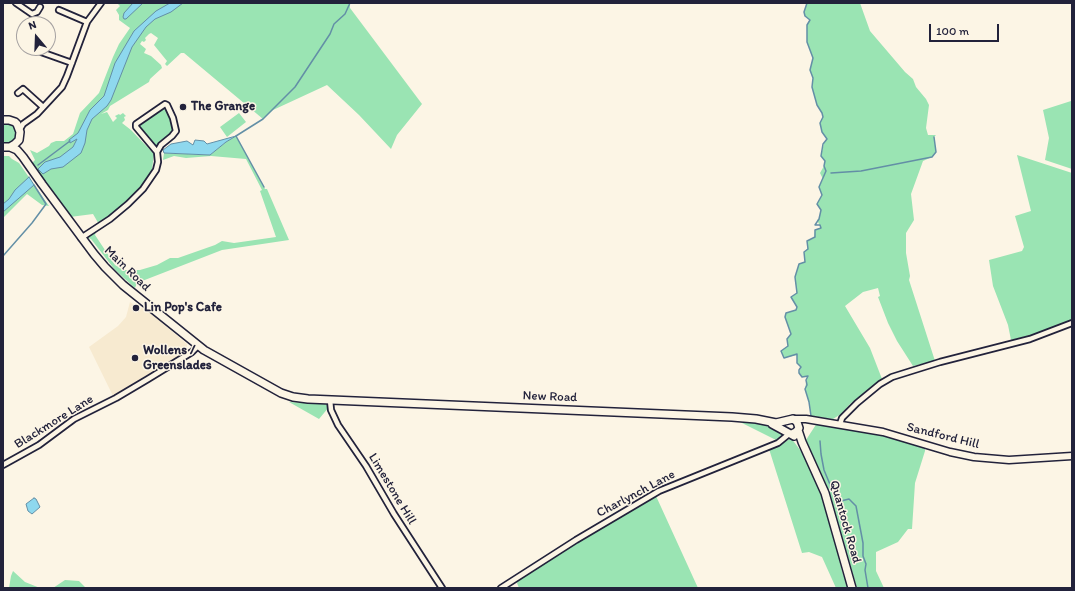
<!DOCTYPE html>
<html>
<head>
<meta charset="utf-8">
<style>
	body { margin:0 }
	#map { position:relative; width:1075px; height:591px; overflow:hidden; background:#fcf5e5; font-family:Itim,sans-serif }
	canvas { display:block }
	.frame { position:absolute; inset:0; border:4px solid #22223b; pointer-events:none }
	.north { position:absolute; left:16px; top:16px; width:40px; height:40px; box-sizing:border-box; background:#fcf5e5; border:1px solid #a5a1a1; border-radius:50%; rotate:341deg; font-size:11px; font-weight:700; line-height:16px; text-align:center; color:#22223b }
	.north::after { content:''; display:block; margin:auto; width:14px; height:18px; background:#22223b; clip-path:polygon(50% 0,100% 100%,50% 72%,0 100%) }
	.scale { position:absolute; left:929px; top:24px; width:70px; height:18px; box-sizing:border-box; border:2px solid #22223b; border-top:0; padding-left:5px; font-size:12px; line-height:14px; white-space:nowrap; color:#22223b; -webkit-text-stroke:3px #fcf5e5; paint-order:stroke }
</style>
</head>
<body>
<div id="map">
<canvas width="1075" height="591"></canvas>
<div class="frame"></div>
<div class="north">N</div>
<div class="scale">100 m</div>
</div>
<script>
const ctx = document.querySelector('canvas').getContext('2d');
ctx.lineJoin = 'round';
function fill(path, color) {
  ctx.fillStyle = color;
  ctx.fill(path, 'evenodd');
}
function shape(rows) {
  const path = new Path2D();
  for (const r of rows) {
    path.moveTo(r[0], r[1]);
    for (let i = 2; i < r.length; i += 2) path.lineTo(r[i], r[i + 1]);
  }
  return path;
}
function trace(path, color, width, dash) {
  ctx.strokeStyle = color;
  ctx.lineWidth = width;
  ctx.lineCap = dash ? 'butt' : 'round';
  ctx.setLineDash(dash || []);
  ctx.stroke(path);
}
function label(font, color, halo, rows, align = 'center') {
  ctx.font = font + ' Itim,sans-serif';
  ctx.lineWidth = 3;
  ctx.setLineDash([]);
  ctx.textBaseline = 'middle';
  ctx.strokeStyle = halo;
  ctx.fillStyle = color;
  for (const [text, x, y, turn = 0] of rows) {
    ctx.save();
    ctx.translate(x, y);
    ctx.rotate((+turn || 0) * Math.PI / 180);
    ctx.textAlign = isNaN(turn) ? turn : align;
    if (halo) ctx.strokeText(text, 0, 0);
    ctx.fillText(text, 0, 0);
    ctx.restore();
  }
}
fill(shape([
	[130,302,140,309,142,308,149,312,187,344,187,348,186,352,113,396,89,347,118,326,126,317]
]), '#f7ead0');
fill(shape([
	[117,3,350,3,350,8,422,104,397,135,391,149,359,115,327,85,273,110,263,119,184,53,181,53,167,66,165,64,167,61,154,45,158,38,151,33,149,34,145,38,146,40,144,42,142,41,140,44,146,49,144,53,151,56,161,65,162,68,150,79,149,82,110,106,108,110,101,114,107,112,113,122,117,118,115,116,119,114,120,115,123,113,126,116,124,117,125,120,122,123,131,130,154,154,151,177,145,189,100,226,93,214,70,217,32,163,35,160,30,150,37,153,49,146,51,143,56,141,64,141,73,134,80,113,99,93,113,57,119,44,130,28,119,20,119,15,116,10,120,6],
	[807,3,860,3,870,31,905,72,913,79,916,87,926,99,929,105,926,128,928,135,936,135,934,137,936,152,932,157,923,161,911,194,914,220,906,233,906,253,910,276,909,280,935,361,913,366,897,341,888,323,878,297,880,296,878,288,863,292,845,306,870,348,882,379,850,404,841,414,833,419,811,416,809,402,805,389,807,377,802,377,799,373,801,367,797,363,797,355,784,358,781,351,788,346,787,339,791,334,785,317,786,313,796,310,797,307,791,297,797,293,795,277,799,264,805,262,804,252,808,248,807,241,814,238,815,230,821,228,817,220,819,219,821,211,817,204,822,195,819,187,823,179,820,173,824,166,825,161,821,156,824,143,827,139,822,132,820,123,823,117,822,113,817,105,812,87,813,78,810,70,813,58,807,42,807,25,810,20,805,16,804,12],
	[1071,101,1072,101,1072,169,1045,160,1049,138,1043,110],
	[164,108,173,123,175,130,173,133,155,147,138,126],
	[239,113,246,122,227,137,220,127],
	[5,123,11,124,14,125,17,131,16,137,14,140,9,143,3,142,3,124],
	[236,136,265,189,267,189,289,240,222,250,137,283,135,288,115,270,91,239,88,238,89,234,96,232,95,235,115,265,123,270,140,270,157,265,170,258,178,258,215,245,222,241,234,243,276,237,260,191,262,190,246,159,211,156,186,158,174,156,163,160,164,153,210,155,226,142],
	[1017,155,1072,173,1072,320,1035,334,1011,340,1008,325,993,286,989,260,1022,251,1024,247,1015,216,1031,211],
	[3,156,9,156,12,159,19,163,49,206,42,205,27,194,3,218],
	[289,402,325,404,327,405,329,407,319,419],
	[740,422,753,422,773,428,783,435,776,440],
	[817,423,848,427,861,432,870,432,914,444,925,449,925,451,915,483,912,529,908,529,898,542,876,552,876,571,884,588,857,588,828,488,806,440],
	[791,438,807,459,827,508,842,571,848,588,836,588,822,557,809,552,802,553,769,449,785,442],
	[656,496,698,588,519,588,517,583,518,579,606,525],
	[13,571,25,582,40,588,9,588,11,576],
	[65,580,79,581,86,588,53,588]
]), '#9ae4b3');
const water = shape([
	[133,3,143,3,126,19,124,19,123,17,124,13,133,3],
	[170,3,183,3,171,12,155,19,146,27,132,47,111,100,107,106,92,119,87,130,85,143,81,153,63,167,51,169,43,174,38,169,45,162,60,157,73,147,77,139,70,143,69,140,78,133,90,110,104,96,115,63,134,31,156,11,170,3],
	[236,136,226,142,210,155,164,153,163,150,171,144,187,141,193,145,195,140,204,141,207,144,236,136],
	[29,177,34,185,3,212,3,204,9,199,15,190,29,177],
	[34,498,36,499,40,507,32,514,28,511,26,504,34,498]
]);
fill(water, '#8ed8ee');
trace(water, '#638fa6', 1);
trace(shape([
	[807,3,804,12,805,16,810,20,807,25,807,42,813,58,810,70,813,78,812,87,817,105,822,113,823,117,820,123,822,132,827,139,823,144,821,156,825,161,824,166,826,171,819,187,822,195,817,204,821,210,819,219,815,225,820,225,821,228,815,230,815,237,807,241,808,249,804,252,805,262,799,264,795,277,797,293,791,297,797,307,796,310,786,313,785,317,791,334,787,339,788,346,781,351,784,358,797,354,797,363,801,367,799,370,799,373,802,377,808,376,806,380,807,385,805,389,809,402,811,416],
	[38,165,70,141],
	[831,173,861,171,932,157,936,152,934,137],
	[264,187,236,136,263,119,295,87,330,34,334,24,345,14,350,3],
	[3,256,32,223,46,204,34,185],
	[820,441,821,454,824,470,834,494,836,494,839,497,841,501,849,499,856,506,863,543,863,556,866,564,865,570,868,588]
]), '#638fa6', 1.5);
const minor = shape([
	[16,3,32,14,37,12,40,7],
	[59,10,87,22],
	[41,52,72,63],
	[18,93,23,89,43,107],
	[20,129,23,124,37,114,62,87,67,76,87,22,101,3],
	[81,238,110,219,128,204,143,189,156,170,158,162,157,152,136,127,136,124,165,104,167,105,173,118,176,131,172,136,161,145,157,152],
	[330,400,331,410,338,425,366,466,394,514,442,588],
	[840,424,842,418,857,403,880,384,892,377,940,362,1030,339,1072,323],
	[3,465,39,445,74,419,116,398,148,379,192,352,198,346],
	[501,588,576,540,659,491,778,443,789,434]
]);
const secondary = shape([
	[793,419,806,419,883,432,950,452,974,457,1009,460,1072,456]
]);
const primary = shape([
	[3,120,9,120,15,122,17,124,20,132,19,140,15,144,10,147,3,147],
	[10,147,17,150,23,157,42,184,94,254,105,267,123,285,204,350,281,393,293,397,308,399,732,417,756,419,776,423,793,419,797,422,799,428,796,432,792,434],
	[772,424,794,436],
	[798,430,802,442,825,493,852,588]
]);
trace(minor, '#22223b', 8);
trace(secondary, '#22223b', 9);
trace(primary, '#22223b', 10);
trace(minor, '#fcf5e5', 4.5);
trace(secondary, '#fcf5e5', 6);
trace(primary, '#fcf5e5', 7);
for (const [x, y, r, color] of [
	[183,107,4,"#22223b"],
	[136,308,4,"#22223b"],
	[135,358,4,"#22223b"]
]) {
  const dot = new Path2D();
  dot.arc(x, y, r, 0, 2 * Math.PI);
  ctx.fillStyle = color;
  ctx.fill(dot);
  trace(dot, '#fcf5e5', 1.5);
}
label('bold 13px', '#22223b', '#fcf5e5', [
	["The Grange",191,107],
	["Lin Pop's Cafe",144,308],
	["Wollens /",143,351],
	["Greenslades",143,366]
], 'left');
label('13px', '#22223b', '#fcf5e5', [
	["Main Road",127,269,44],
	["New Road",550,397,2],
	["Blackmore Lane",54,422,-32],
	["Sandford Hill",943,436,14],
	["Limestone Hill",392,489,59],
	["Charlynch Lane",636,494,-28],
	["Quantock Road",845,522,74]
]);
</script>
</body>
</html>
